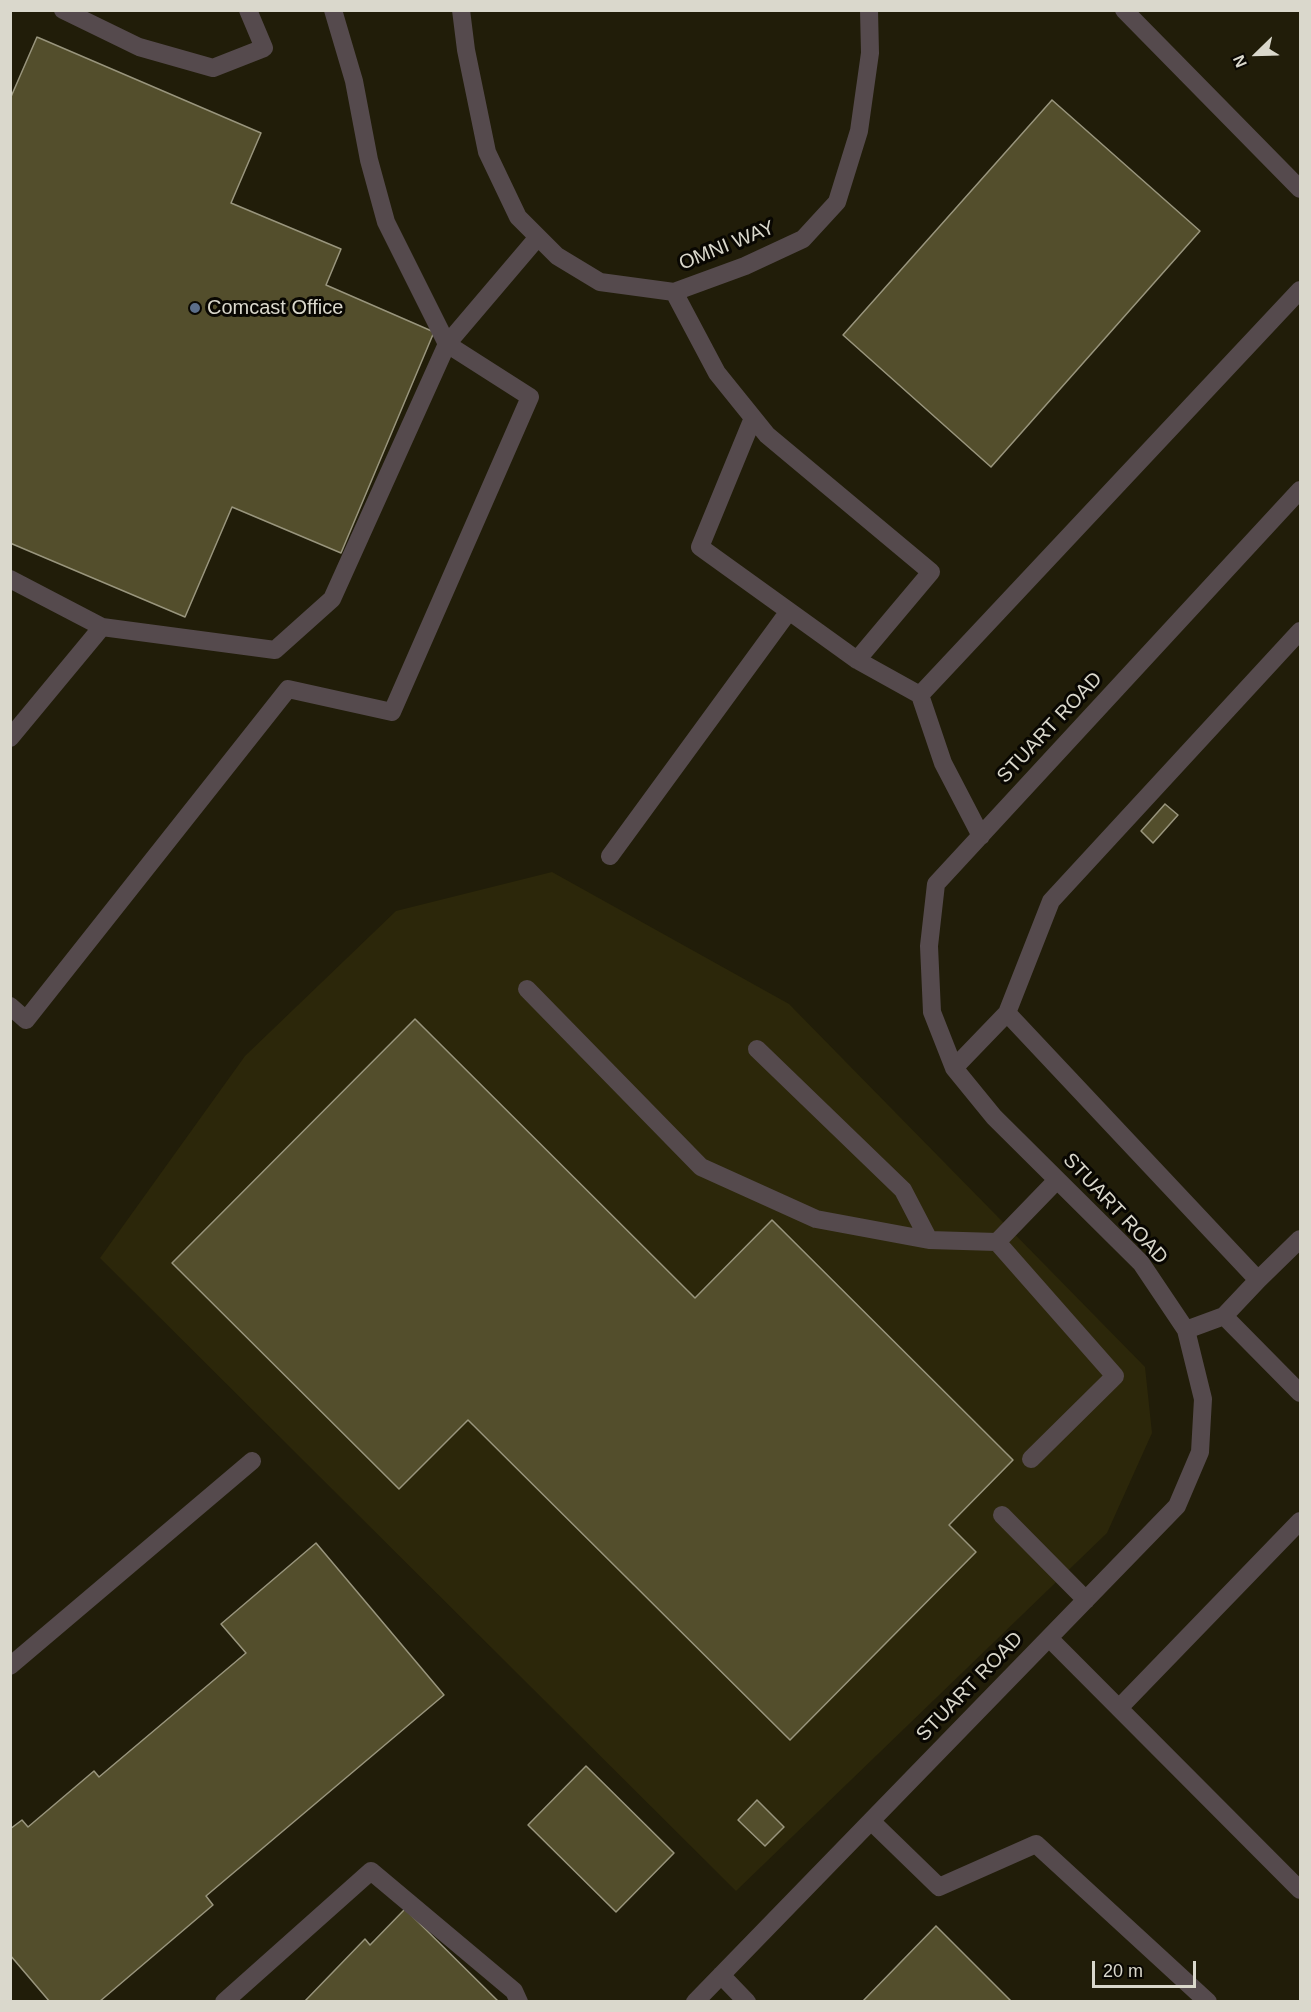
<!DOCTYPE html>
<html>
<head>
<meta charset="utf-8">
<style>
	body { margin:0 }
	#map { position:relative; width:1311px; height:2012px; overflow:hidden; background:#211d09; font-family:Helvetica,sans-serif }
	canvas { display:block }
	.frame { position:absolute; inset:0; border:12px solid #dad8cc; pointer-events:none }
	.north { position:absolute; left:1227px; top:24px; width:60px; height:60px; -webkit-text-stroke:4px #090702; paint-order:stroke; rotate:247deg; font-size:16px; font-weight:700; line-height:24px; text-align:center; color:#dad8cc }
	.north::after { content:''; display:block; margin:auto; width:21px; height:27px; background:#dad8cc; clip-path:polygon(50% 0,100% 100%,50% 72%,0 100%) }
	.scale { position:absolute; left:1092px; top:1961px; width:104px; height:27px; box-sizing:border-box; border:3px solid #dad8cc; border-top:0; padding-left:8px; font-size:18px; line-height:21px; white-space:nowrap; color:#dad8cc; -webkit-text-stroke:4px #090702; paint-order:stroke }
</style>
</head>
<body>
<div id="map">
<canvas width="1311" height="2012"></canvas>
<div class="frame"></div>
<div class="north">N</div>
<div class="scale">20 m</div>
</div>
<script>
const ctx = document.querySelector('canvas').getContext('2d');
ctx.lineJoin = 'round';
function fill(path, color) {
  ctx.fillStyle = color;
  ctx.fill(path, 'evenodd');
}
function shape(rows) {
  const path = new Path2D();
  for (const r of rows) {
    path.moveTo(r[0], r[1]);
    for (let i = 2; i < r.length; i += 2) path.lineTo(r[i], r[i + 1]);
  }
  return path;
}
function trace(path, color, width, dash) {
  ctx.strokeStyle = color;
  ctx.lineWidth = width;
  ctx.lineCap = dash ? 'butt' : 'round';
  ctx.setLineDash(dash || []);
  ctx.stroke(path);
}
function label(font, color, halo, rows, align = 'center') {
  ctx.font = font + ' Helvetica,sans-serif';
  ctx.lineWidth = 6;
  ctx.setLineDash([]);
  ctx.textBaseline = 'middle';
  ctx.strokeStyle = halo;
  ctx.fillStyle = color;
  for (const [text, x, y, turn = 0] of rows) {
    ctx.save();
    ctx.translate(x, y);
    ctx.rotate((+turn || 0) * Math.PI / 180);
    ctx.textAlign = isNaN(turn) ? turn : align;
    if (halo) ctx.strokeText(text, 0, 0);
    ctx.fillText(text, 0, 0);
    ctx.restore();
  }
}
fill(shape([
	[552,872,789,1004,1145,1367,1152,1433,1107,1533,736,1891,100,1258,245,1056,396,911]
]), '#2c270a');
const building = shape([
	[37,37,261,133,231,203,341,249,326,285,434,332,341,553,232,507,185,617,10,543,10,99,37,37],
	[1052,100,1200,231,991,467,843,335,1052,100],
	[1165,804,1178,815,1153,843,1141,831,1165,804],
	[415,1019,695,1298,772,1220,1013,1460,949,1525,976,1552,790,1740,468,1420,399,1489,172,1263,415,1019],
	[316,1543,444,1695,206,1896,213,1905,99,2002,50,2002,10,1955,10,1829,22,1820,28,1827,94,1771,99,1777,246,1653,221,1624,316,1543],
	[586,1766,674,1853,616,1912,528,1825,586,1766],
	[757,1800,784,1827,765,1846,738,1820,757,1800],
	[405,1909,499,2002,304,2002,365,1939,370,1945,405,1909],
	[936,1926,1012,2002,862,2002,936,1926]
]);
fill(building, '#534e2c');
trace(building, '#99957d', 1.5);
trace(shape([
	[63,10,139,47,213,68,264,48,248,10],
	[461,10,466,50,487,152,518,217,557,256,600,282,674,292,745,266,803,239,837,202,859,131,870,53,869,10],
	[1124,10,1300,189],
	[674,292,717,373,767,435,931,572,857,660],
	[753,418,700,547,857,660,920,695,943,763,981,836],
	[10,579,102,627,10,738],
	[102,627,275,650,332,599,447,344,386,222,369,160,354,81,333,10],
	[920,695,1300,290],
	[610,856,789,611],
	[527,989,701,1167,816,1219,929,1240,997,1242],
	[10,1006,26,1020,288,689,392,712,530,397,447,344,538,237],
	[1007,1013,1051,901,1300,631],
	[757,1049,903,1190,929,1240],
	[954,1068,1007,1013,1258,1280,1224,1316],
	[1258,1280,1300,1239],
	[1186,1330,1224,1316,1300,1393],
	[1031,1459,1115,1376,997,1242,1057,1180],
	[1002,1515,1086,1600],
	[1049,1638,1300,1890],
	[10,1666,252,1461],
	[1119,1708,1300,1521],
	[871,1821,939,1887,1036,1844,1208,2002],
	[721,1975,747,2002],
	[224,2002,371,1871,514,1991,519,2002],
	[695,2002,1177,1506,1200,1452,1203,1399,1186,1330,1141,1263,994,1117,954,1068,932,1012,929,946,936,884,1300,490]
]), '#554a4d', 18);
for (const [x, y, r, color] of [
	[195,308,6,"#5c6f8a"]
]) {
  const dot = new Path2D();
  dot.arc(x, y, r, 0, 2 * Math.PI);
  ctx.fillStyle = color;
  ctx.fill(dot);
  trace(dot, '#090702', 2);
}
label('20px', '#dad8cc', '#090702', [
	["OMNI WAY",727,246,-22],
	["STUART ROAD",1050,728,-47],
	["STUART ROAD",1115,1209,47],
	["STUART ROAD",970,1687,-46]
]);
label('20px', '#dad8cc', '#090702', [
	["Comcast Office",207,308]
], 'left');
</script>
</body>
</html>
